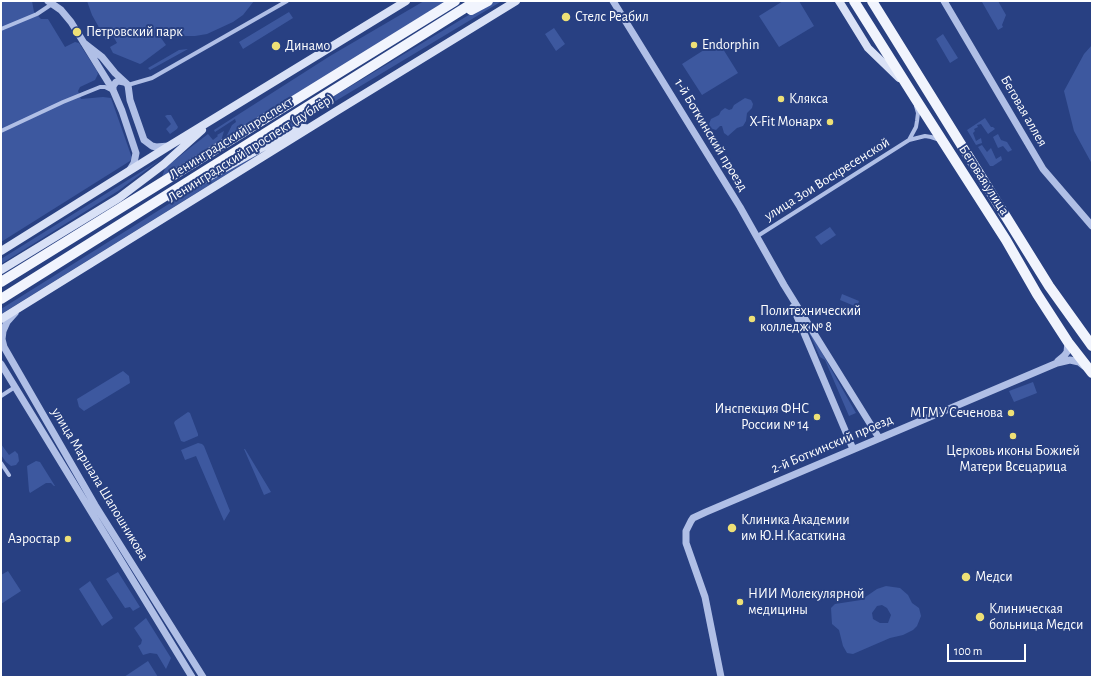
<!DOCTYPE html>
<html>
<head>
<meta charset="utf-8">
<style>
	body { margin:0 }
	#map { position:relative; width:1093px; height:678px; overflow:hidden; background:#284082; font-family:"Alegreya Sans",sans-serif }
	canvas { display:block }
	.frame { position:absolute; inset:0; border:2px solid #fff; pointer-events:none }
	.scale { position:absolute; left:947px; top:644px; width:79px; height:18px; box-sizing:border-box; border:2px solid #fff; border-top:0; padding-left:5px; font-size:12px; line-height:14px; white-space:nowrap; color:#fff; -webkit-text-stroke:3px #284082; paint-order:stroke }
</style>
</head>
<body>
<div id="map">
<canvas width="1093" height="678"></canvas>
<div class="frame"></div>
<div class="scale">100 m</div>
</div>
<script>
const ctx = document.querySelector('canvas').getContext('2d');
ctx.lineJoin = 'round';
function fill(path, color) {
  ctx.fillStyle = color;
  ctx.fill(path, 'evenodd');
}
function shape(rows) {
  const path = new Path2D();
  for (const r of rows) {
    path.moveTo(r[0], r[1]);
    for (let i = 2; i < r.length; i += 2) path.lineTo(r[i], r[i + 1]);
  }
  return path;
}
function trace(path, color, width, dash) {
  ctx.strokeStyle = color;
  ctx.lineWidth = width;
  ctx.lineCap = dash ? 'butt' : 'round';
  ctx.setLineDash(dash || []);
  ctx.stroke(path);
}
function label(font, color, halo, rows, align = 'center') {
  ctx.font = font + ' "Alegreya Sans",sans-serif';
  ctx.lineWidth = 4;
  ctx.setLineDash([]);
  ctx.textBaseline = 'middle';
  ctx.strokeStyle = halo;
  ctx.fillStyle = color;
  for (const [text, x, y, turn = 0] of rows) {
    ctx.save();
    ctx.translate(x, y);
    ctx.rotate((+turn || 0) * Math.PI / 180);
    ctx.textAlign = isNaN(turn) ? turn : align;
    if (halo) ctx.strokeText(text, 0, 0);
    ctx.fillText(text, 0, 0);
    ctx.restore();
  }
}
fill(shape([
	[1,1,32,1,34,12,41,19,48,19,65,47,75,42,79,43,97,71,98,74,95,80,80,87,78,91,81,99,103,97,111,98,132,158,130,161,1,242],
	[87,1,254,1,243,15,233,22,207,34,195,36,182,36,169,34,164,31,161,38,166,45,142,63,140,64,113,53,110,47,117,43,113,36,106,40,92,15],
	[424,1,446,1,225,139,232,125,236,122,235,119,215,132,214,130,330,56],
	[492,1,502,1,309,117,228,163,227,162,336,95],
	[783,1,799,1,814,26,779,47,759,16],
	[983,1,998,1,1006,15,1002,25,1003,27,998,30,982,2],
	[289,12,293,18,243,49,239,42],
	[554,28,565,44,556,51,545,34],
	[943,34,958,58,950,63,936,39],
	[718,41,738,73,702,95,682,64],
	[1092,45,1092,164,1074,131,1064,91,1084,54],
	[188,49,150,70,148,68,179,50],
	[745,98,751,100,753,104,752,108,747,113,746,121,743,126,737,128,728,136,724,133,722,126,720,126,716,130,710,128,709,124,711,119,719,115,721,111,725,108,729,110,732,109,734,105],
	[167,115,171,115,178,127,177,129,170,134,166,129,171,124,165,116],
	[985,118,991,127,993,127,995,129,988,134,981,124,977,125,978,127,974,129,975,131,973,133,976,141,981,138,982,143,976,145,967,130],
	[224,131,221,141,162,177,165,168,191,147,208,134,213,140,218,136,217,135],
	[998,134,1001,140,1007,142,1012,150,1008,152,1003,146,998,148,993,137],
	[277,143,6,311,1,314,1,309,137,224,191,190],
	[982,145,987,152,991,148,996,159,1001,156,1002,160,993,166,990,166,978,147],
	[160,160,118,191,1,264,1,259],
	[830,227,836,235,821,245,815,237],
	[842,294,859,301,857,307,840,300],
	[805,323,856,413,849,416,825,360,820,357],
	[123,371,129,376,130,383,84,411,79,407,77,399],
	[1033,382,1037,393,1014,402,1009,391],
	[188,412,190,413,198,434,198,436,184,442,181,441,174,423,175,421],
	[198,443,202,444,204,446,230,511,224,521,196,456,185,460,181,450],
	[1,444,9,455,15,451,18,454,19,461,16,465,11,466,6,462,1,455],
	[244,449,245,449,271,492,264,495],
	[36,461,40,462,55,486,54,486,51,483,46,483,30,493,29,491,27,466],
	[8,571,21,591,1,604,1,575],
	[118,572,140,607,133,611,130,607,125,608,106,579],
	[90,581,113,618,102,626,79,589],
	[886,586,900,588,908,595,912,603,919,608,921,616,917,626,913,630,903,635,890,638,853,654,847,653,843,646,839,630,832,624,831,608,835,604,861,600,877,589],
	[882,605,887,608,891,615,888,623,880,623,873,619,872,613,877,606],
	[146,618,171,658,166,669,157,654,150,653,143,655,138,646,141,644,142,640,134,628],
	[148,661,158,677,124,677]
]), '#3d589f');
trace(shape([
	[1,29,37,14,52,4],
	[128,85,152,78,287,1],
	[1,131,63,102,100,87,105,87,111,90],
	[909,140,916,127,917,121,918,113,916,106],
	[756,237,909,140,925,136,931,137,940,140],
	[1,396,15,387],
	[1,463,9,475]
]), '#b0bfe6', 4);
trace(shape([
	[48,1,61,10,71,22,113,90],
	[613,1,740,207,784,285,879,438],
	[944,1,1043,169,1092,226],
	[84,43,102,57,115,73,128,85,130,100,144,140,152,146,156,147,169,146],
	[124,82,119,81,116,82,113,86,113,90,122,111,136,153,134,163,129,171],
	[793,307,853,449],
	[15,313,7,322,3,331,2,339,4,347,95,505,203,677],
	[1058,361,1064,356,1067,352,1068,342],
	[1,364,192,677],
	[721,677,705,597,686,543,686,531,691,521,693,518,706,512,1057,363,1070,360,1079,362,1084,366]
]), '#b0bfe6', 7);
trace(shape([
	[839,1,868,48,899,78],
	[171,198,283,136,303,126],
	[1,251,169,146,406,1],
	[1,270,119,198,164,164,202,130],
	[1,319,335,112,516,1]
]), '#d9e1f6', 8);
trace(shape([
	[854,1,915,98,1006,240,1037,294,1068,342,1092,373],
	[872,1,1049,286,1092,346],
	[471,10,488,1],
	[1,282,455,1],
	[1,299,476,1]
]), '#f1f4fd', 10);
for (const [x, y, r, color] of [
	[566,17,5,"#eee076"],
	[77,32,5,"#eee076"],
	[694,45,4,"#eee076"],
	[276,46,5,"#eee076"],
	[781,99,4,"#eee076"],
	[830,122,4,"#eee076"],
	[752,319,4,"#eee076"],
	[1011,413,4,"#eee076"],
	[817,417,4,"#eee076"],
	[1013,436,4,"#eee076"],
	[732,528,5,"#eee076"],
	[68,539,4,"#eee076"],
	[966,577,5,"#eee076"],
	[740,602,4,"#eee076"],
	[980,617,5,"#eee076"]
]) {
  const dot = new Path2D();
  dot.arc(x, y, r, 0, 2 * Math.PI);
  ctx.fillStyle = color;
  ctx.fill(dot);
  trace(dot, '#284082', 1.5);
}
label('14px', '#fff', '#284082', [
	["Стелс Реабил",575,17],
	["Петровский парк",86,32],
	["Endorphin",702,45],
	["Динамо",285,46],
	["Клякса",789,99],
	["X-Fit Монарх",822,122,"right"],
	["Политехнический",760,311],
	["колледж № 8",760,327],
	["Инспекция ФНС",809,409,"right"],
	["России № 14",809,425,"right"],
	["МГМУ Сеченова",1003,413,"right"],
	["Церковь иконы Божией",1013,451,"center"],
	["Матери Всецарица",1013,467,"center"],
	["Клиника Академии",741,520],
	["им Ю.Н.Касаткина",741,536],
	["Аэростар",60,539,"right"],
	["Медси",975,577],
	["НИИ Молекулярной",748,594],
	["медицины",748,610],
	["Клиническая",989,609],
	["больница Медси",989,625]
], 'left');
label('14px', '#fff', '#284082', [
	["Беговая аллея",1024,111,60],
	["1-й Боткинский проезд",711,135,59],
	["Ленинградский проспект",231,138,-32],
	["Ленинградский проспект (дублёр)",251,148,-32],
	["улица Зои Воскресенской",827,179,-32],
	["Беговая улица",984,180,57],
	["2-й Боткинский проезд",832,444,-23],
	["улица Маршала Шапошникова",100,484,59]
]);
</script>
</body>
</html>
